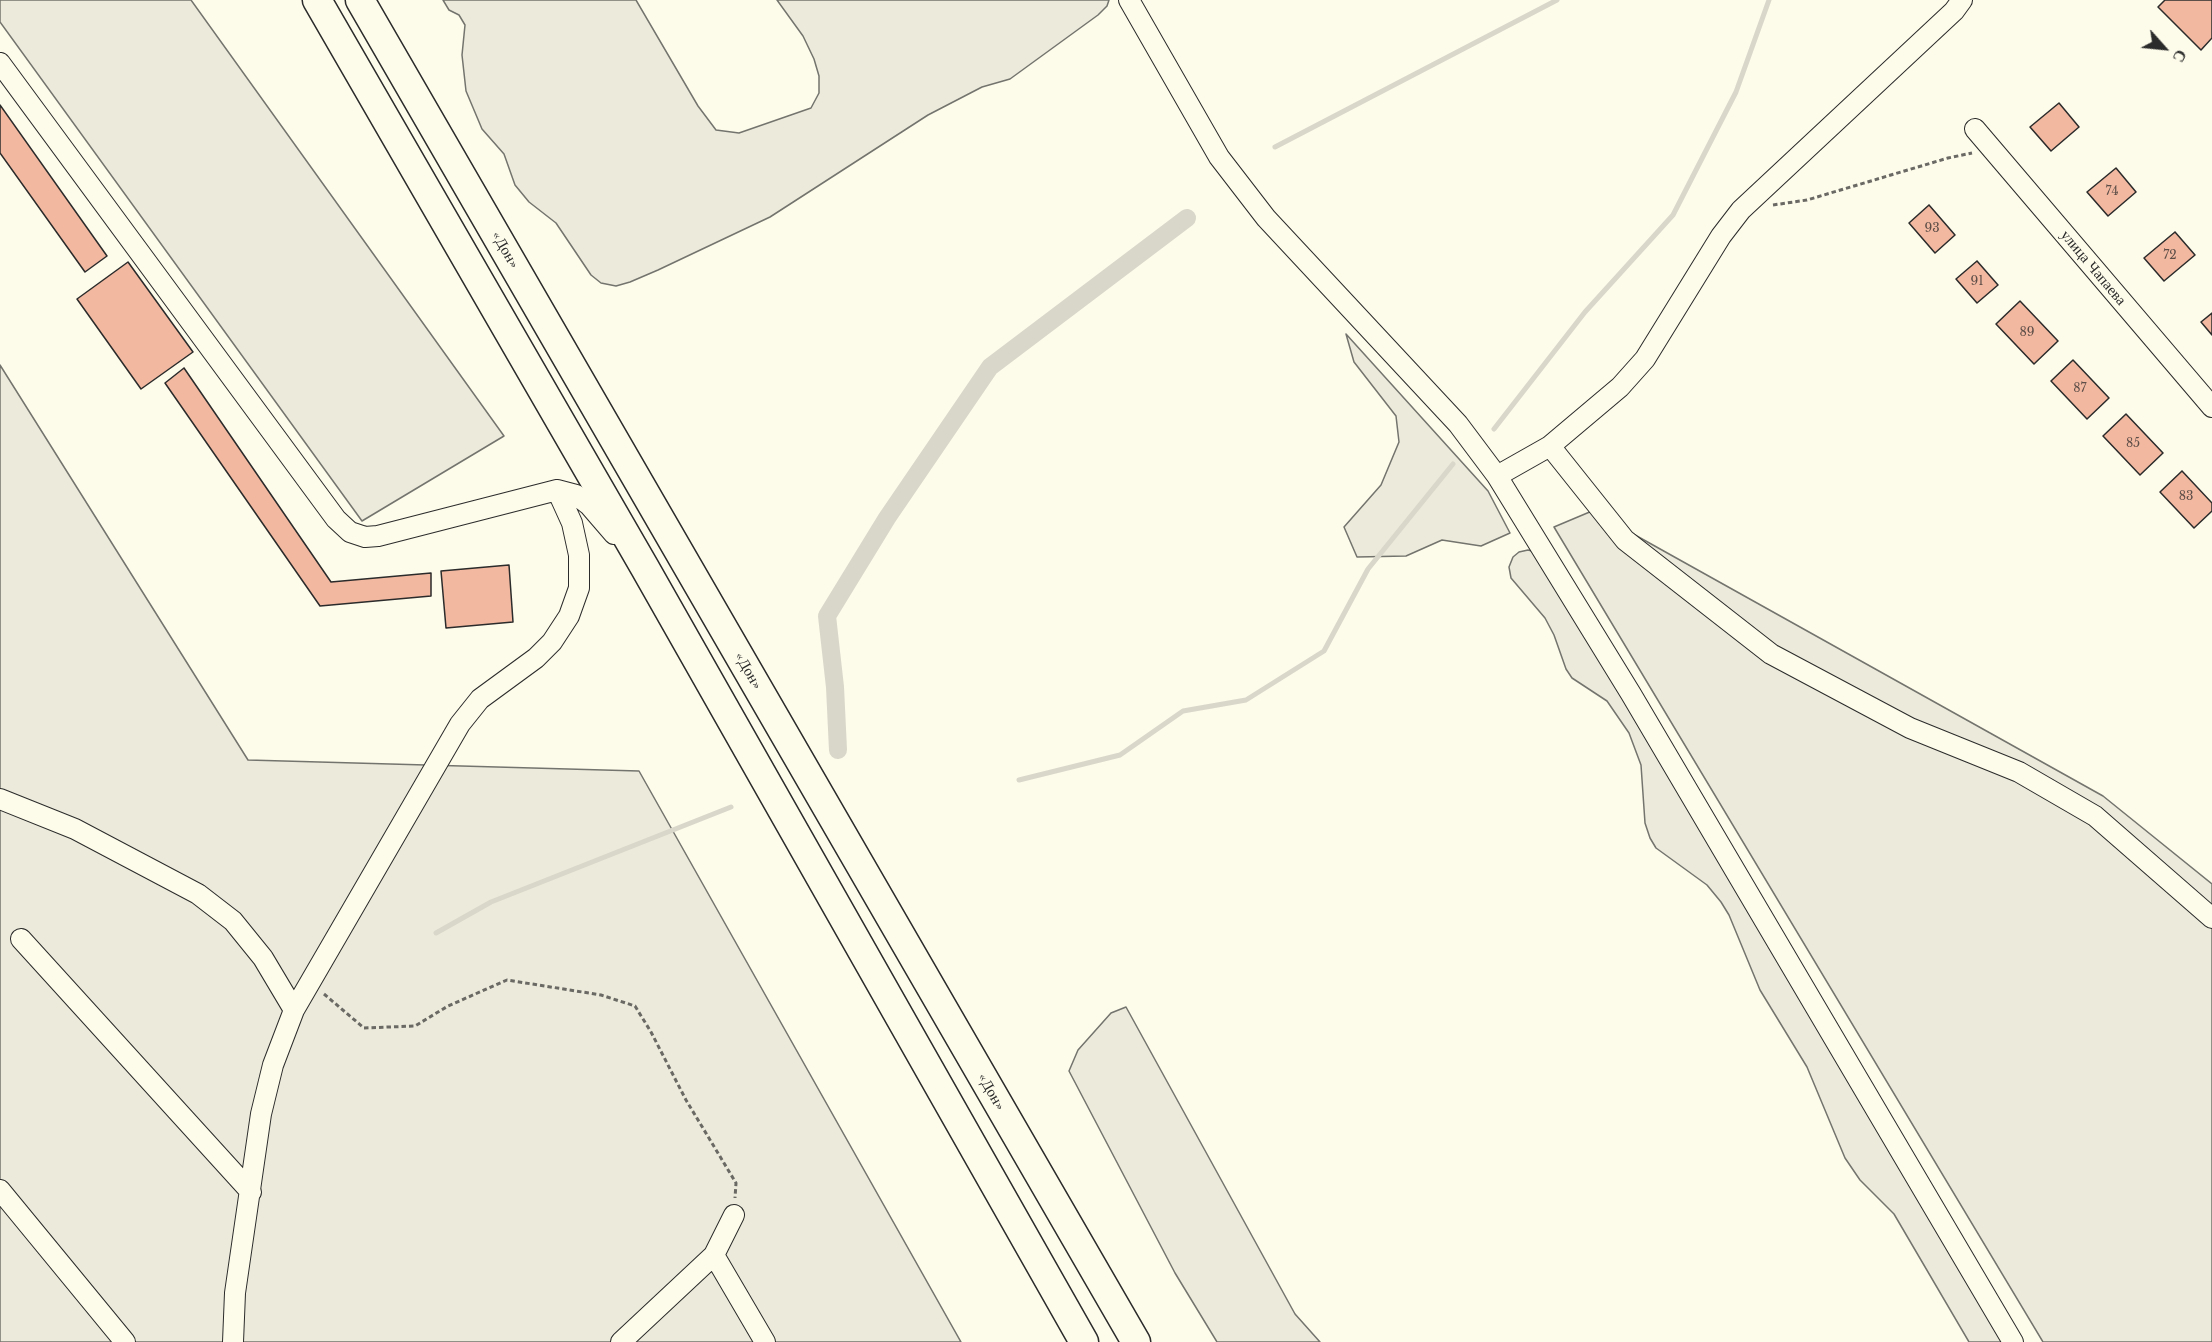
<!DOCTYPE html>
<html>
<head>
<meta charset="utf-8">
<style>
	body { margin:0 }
	#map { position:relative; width:2212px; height:1342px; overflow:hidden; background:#fdfbea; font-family:"Libre Baskerville",serif }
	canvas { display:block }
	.north { position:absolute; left:2134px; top:18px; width:60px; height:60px; -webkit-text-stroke:4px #fdfbea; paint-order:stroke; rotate:117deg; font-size:16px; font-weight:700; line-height:24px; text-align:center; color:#2b2b2b }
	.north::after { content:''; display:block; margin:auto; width:21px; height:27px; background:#2b2b2b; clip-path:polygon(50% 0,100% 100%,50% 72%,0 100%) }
</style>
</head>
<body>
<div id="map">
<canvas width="2212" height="1342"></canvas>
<div class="north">С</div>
</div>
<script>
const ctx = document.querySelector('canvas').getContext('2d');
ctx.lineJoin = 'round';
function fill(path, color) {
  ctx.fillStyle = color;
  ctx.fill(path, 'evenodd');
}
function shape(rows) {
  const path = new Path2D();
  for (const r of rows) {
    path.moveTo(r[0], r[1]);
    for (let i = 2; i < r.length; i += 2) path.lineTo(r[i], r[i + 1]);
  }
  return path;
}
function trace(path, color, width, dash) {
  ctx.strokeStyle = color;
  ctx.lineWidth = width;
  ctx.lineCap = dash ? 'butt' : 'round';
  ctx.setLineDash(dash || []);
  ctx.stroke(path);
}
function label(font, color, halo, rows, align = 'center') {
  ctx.font = font + ' "Libre Baskerville",serif';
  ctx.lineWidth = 4.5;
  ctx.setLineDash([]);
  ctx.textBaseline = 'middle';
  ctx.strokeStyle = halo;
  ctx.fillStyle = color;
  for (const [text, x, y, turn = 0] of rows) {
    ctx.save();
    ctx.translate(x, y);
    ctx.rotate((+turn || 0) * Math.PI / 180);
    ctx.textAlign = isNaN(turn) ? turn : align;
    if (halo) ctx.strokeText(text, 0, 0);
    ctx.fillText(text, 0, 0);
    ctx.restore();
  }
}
const green = shape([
	[443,0,636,0,698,106,716,130,739,133,811,108,819,93,819,76,814,59,803,36,777,0,1109,0,1107,6,1098,15,1010,79,982,87,928,115,770,217,658,270,630,282,616,286,601,283,591,275,556,223,529,202,515,185,504,154,482,129,466,91,462,55,465,25,459,15,449,10,443,0],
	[1346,334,1488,491,1510,533,1481,546,1442,540,1406,556,1357,557,1344,527,1381,485,1399,442,1396,416,1354,362,1346,334],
	[0,365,248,760,639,771,961,1342,0,1342,0,365],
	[1592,511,2103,796,2212,884,2212,1342,2043,1342,1554,527,1592,511],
	[1528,550,1536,552,2003,1342,1969,1342,1894,1214,1860,1180,1845,1158,1807,1067,1760,990,1729,915,1721,902,1707,885,1656,848,1650,838,1645,823,1641,765,1629,733,1607,701,1572,678,1566,669,1554,635,1545,618,1511,578,1509,567,1513,557,1519,552,1528,550],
	[1126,1007,1295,1314,1320,1342,1217,1342,1175,1273,1069,1071,1078,1050,1111,1013,1126,1007]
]);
fill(green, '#ecebdb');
trace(green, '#74746e', 1.5);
const parking = shape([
	[0,0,191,0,504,436,362,521,0,22,0,0]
]);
fill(parking, '#eceadb');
trace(parking, '#74746e', 1.5);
trace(shape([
	[1275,147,1557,0],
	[1494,429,1585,312,1673,215,1736,92,1769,0],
	[1019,780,1120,755,1183,711,1246,700,1324,651,1368,569,1453,464],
	[436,933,491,902,731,807]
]), '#d8d7c9', 5);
trace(shape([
	[838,750,835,687,827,616,887,518,990,367,1187,218]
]), '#d8d7c9', 18);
const building = shape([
	[2165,0,2212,0,2212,38,2201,50,2158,7,2165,0],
	[2059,103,2079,127,2051,151,2030,127,2059,103],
	[0,105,107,256,85,272,0,153,0,105],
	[2116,168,2136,192,2108,216,2087,192,2116,168],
	[1929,205,1955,235,1935,253,1909,223,1929,205],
	[2175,232,2195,255,2164,281,2144,258,2175,232],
	[1977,261,1998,285,1977,303,1956,279,1977,261],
	[128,262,193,352,141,389,77,299,128,262],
	[2020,301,2058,341,2034,364,1996,324,2020,301],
	[2212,313,2212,335,2201,322,2212,313],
	[2073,360,2109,398,2087,419,2051,381,2073,360],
	[184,368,331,582,431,573,431,596,320,606,165,383,184,368],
	[2126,414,2163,453,2140,475,2103,436,2126,414],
	[2182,471,2212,503,2212,511,2194,528,2160,492,2182,471],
	[509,565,513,622,446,628,441,571,509,565]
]);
fill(building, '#f2b8a0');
trace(building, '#2b2b2b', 1.5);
const minor = shape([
	[1129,0,1219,157,1266,218,1458,424,1497,476,1631,694,2013,1342],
	[0,63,336,519,350,532,365,537,378,536,557,490,576,495,589,505,614,534],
	[1975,129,2212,407],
	[1550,446,1625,540,1771,654,1910,728,2019,772,2095,816,2212,918],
	[1497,476,1550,446,1620,387,1645,359,1721,236,1741,210,1954,11,1962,0],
	[0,799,75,829,198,894,233,921,263,958,294,1010],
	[21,939,251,1192],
	[0,1190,125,1342],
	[714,1255,765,1342],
	[233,1342,235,1293,261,1114,273,1065,294,1010,460,724,480,699,536,658,552,642,569,616,579,588,579,555,572,523,557,490],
	[621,1342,714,1255,734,1215]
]);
const highway = shape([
	[317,0,645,568,1084,1342],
	[360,0,1136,1342]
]);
trace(minor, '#2b2b2b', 22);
trace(highway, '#2b2b2b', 31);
trace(shape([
	[1773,205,1807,200,1948,158,1972,153],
	[324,994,364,1028,415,1026,448,1006,507,980,601,995,635,1006,651,1032,686,1100,736,1183,735,1198]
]), '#6a6964', 3, [4.5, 3]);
trace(minor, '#fdfbea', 20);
trace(highway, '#fdfbea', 28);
label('12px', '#5d4e48', null, [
	["74",2112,192],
	["93",1932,229],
	["72",2170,256],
	["91",1977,282],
	["89",2027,333],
	["87",2080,389],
	["85",2133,444],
	["83",2186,497]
]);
label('15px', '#2b2b2b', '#fdfbea', [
	["«Дон»",505,250,60],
	["улица Чапаева",2093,268,50],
	["«Дон»",748,671,60],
	["«Дон»",991,1092,60]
]);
</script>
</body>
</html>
